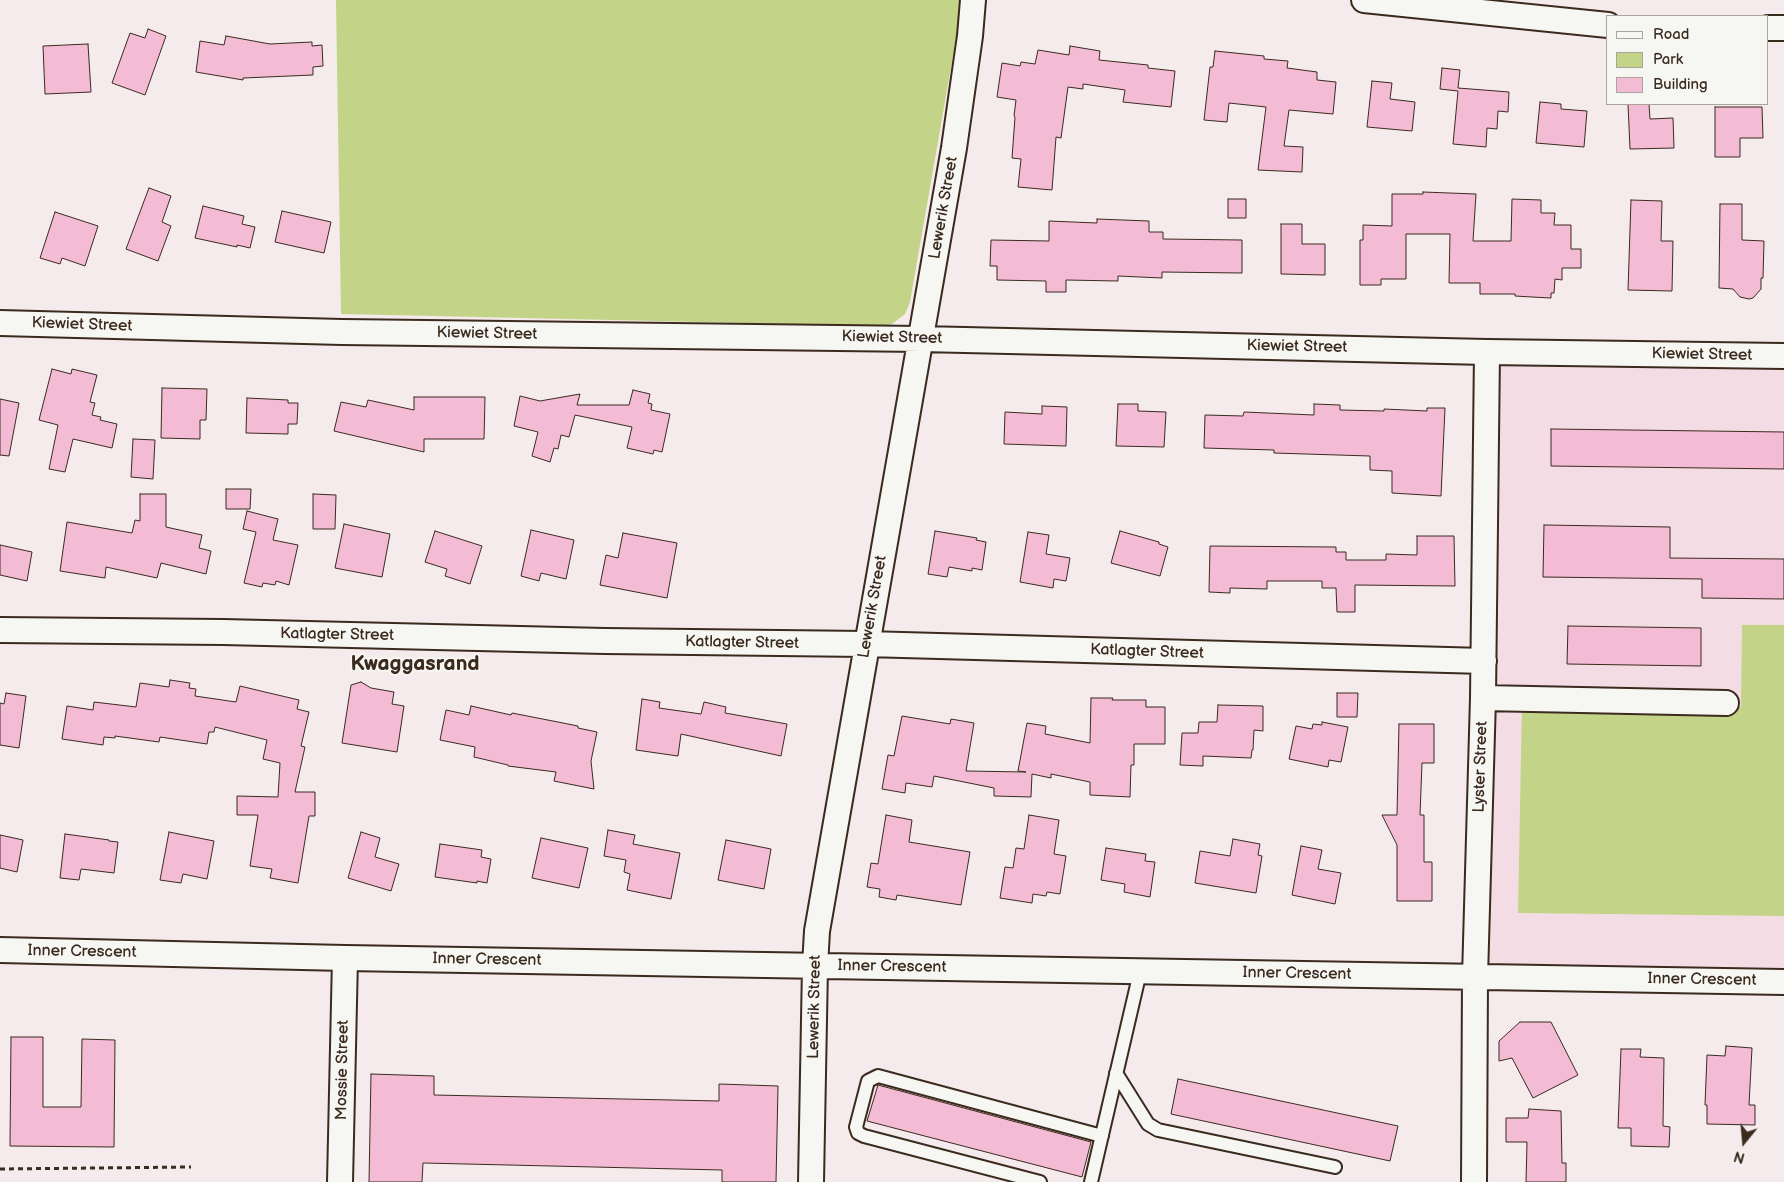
<!DOCTYPE html>
<html>
<head>
<meta charset="utf-8">
<style>
	body { margin:0 }
	#map { position:relative; width:1784px; height:1182px; overflow:hidden; background:#f5eaec; font-family:"Balsamiq Sans",sans-serif }
	canvas { display:block }
	.legend { position:absolute; left:1606px; top:15px; width:162px; height:90px; box-sizing:border-box; background:#f6f6f2; border:1px solid #aba49d; margin:0; padding:6px 9px; list-style:none; font-size:15px; color:#3b2a1e }
	.legend li { display:flex; align-items:center; gap:10px; height:25px }
	.legend b { width:25px; border:1px solid #aba49d }
	.north { position:absolute; left:1719px; top:1117px; width:50px; height:50px; -webkit-text-stroke:4px #f6f6f2; paint-order:stroke; rotate:197deg; font-size:14px; font-weight:700; line-height:20px; text-align:center; color:#3b2a1e }
	.north::after { content:''; display:block; margin:auto; width:18px; height:22px; background:#3b2a1e; clip-path:polygon(50% 0,100% 100%,50% 72%,0 100%) }
</style>
</head>
<body>
<div id="map">
<canvas width="1784" height="1182"></canvas>
<ul class="legend">
<li><b style="height:6px;background:#f6f6f2"></b>Road</li>
<li><b style="height:14px;background:#c3d488"></b>Park</li>
<li><b style="height:14px;background:#f3bcd4"></b>Building</li>
</ul>
<div class="north">N</div>
</div>
<script>
const ctx = document.querySelector('canvas').getContext('2d');
ctx.lineJoin = 'round';
function fill(path, color) {
  ctx.fillStyle = color;
  ctx.fill(path, 'evenodd');
}
function shape(rows) {
  const path = new Path2D();
  for (const r of rows) {
    path.moveTo(r[0], r[1]);
    for (let i = 2; i < r.length; i += 2) path.lineTo(r[i], r[i + 1]);
  }
  return path;
}
function trace(path, color, width, dash) {
  ctx.strokeStyle = color;
  ctx.lineWidth = width;
  ctx.lineCap = dash ? 'butt' : 'round';
  ctx.setLineDash(dash || []);
  ctx.stroke(path);
}
function label(font, color, halo, rows, align = 'center') {
  ctx.font = font + ' "Balsamiq Sans",sans-serif';
  ctx.lineWidth = 4;
  ctx.setLineDash([]);
  ctx.textBaseline = 'middle';
  ctx.strokeStyle = halo;
  ctx.fillStyle = color;
  for (const [text, x, y, turn = 0] of rows) {
    ctx.save();
    ctx.translate(x, y);
    ctx.rotate((+turn || 0) * Math.PI / 180);
    ctx.textAlign = isNaN(turn) ? turn : align;
    if (halo) ctx.strokeText(text, 0, 0);
    ctx.fillText(text, 0, 0);
    ctx.restore();
  }
}
fill(shape([
	[1482,354,1784,358,1784,985,1471,981]
]), '#f4dce5');
fill(shape([
	[336,0,962,0,962,4,910,302,905,314,892,324,883,326,341,314],
	[1742,625,1784,625,1784,916,1518,913,1522,704,1741,707]
]), '#c3d488');
const building = shape([
	[148,29,166,36,145,95,112,83,130,33,145,38,148,29],
	[226,36,270,44,312,42,312,46,322,45,323,66,313,67,313,75,243,78,243,80,196,72,200,41,224,45,226,36],
	[88,44,91,92,45,94,43,46,88,44],
	[1070,46,1100,51,1099,60,1148,65,1148,68,1175,71,1171,107,1123,102,1125,90,1083,84,1083,89,1068,87,1061,138,1056,137,1052,190,1018,187,1021,159,1012,158,1015,117,1014,116,1016,100,997,97,1002,63,1020,66,1021,62,1035,64,1038,50,1069,55,1070,46],
	[1215,51,1264,56,1264,59,1288,61,1287,68,1317,72,1317,80,1336,82,1333,114,1289,110,1284,146,1303,147,1302,172,1258,170,1266,107,1229,103,1227,122,1204,120,1210,67,1213,67,1215,51],
	[1442,68,1460,70,1458,88,1509,92,1508,112,1498,111,1497,129,1487,128,1486,147,1453,144,1458,91,1440,89,1442,68],
	[1372,81,1392,83,1390,99,1415,102,1412,131,1367,127,1372,81],
	[1540,102,1561,104,1561,109,1587,111,1584,147,1536,143,1540,102],
	[1628,104,1649,104,1650,119,1673,118,1674,148,1630,149,1628,104],
	[1715,107,1762,107,1763,138,1740,138,1740,157,1715,157,1715,107],
	[149,188,171,196,162,222,171,226,158,261,126,249,149,188],
	[1423,192,1476,194,1473,241,1511,241,1512,199,1541,200,1541,213,1555,213,1554,225,1571,225,1571,249,1581,249,1581,268,1562,268,1562,280,1555,279,1554,293,1551,293,1551,298,1532,297,1515,296,1515,294,1480,294,1480,283,1449,283,1450,234,1406,234,1406,279,1381,279,1381,285,1360,285,1360,240,1363,240,1363,225,1392,226,1392,194,1423,194,1423,192],
	[1228,199,1246,199,1246,218,1228,218,1228,199],
	[1631,200,1662,201,1661,241,1673,241,1672,291,1628,290,1631,200],
	[1720,204,1742,204,1742,240,1764,241,1763,278,1761,278,1761,289,1753,298,1749,299,1740,297,1733,289,1719,288,1720,204],
	[203,206,244,216,242,224,255,227,250,248,237,245,237,247,195,238,203,206],
	[282,211,331,222,324,253,275,242,282,211],
	[55,212,98,226,85,266,62,258,60,264,40,258,55,212],
	[1097,219,1149,221,1149,232,1163,232,1163,239,1242,240,1242,273,1162,272,1162,278,1118,276,1118,281,1066,280,1066,292,1046,292,1046,281,997,280,997,266,990,266,991,240,1049,241,1049,221,1097,223,1097,219],
	[1281,224,1302,224,1302,244,1325,244,1325,275,1281,274,1281,224],
	[52,369,71,374,72,369,97,375,90,402,95,403,92,415,101,417,100,420,117,424,112,448,73,439,65,472,49,469,58,425,39,420,52,369],
	[162,388,207,389,206,420,200,420,200,439,161,438,162,388],
	[633,390,650,394,648,403,652,404,651,410,670,414,662,452,654,450,653,454,627,448,632,427,575,415,569,437,561,435,558,449,554,448,550,462,532,456,538,432,514,426,520,396,540,401,580,394,577,405,629,405,633,390],
	[414,397,485,397,484,439,424,439,424,452,334,431,341,402,366,407,368,400,414,410,414,397],
	[247,398,288,400,288,403,298,403,297,424,288,424,288,434,246,433,247,398],
	[0,399,19,403,9,456,0,455,0,399],
	[1118,404,1138,404,1138,411,1166,412,1164,447,1116,446,1118,404],
	[1314,404,1340,405,1340,410,1384,411,1384,409,1427,411,1427,408,1445,408,1441,496,1392,493,1392,471,1370,470,1370,456,1274,453,1274,450,1204,448,1205,415,1243,416,1244,412,1314,415,1314,404],
	[1042,406,1067,407,1066,446,1004,444,1005,412,1042,414,1042,406],
	[1551,429,1784,432,1784,469,1551,466,1551,429],
	[133,439,155,440,153,479,131,477,133,439],
	[226,489,251,489,250,509,226,509,226,489],
	[140,494,166,494,166,527,202,535,199,548,211,551,206,574,161,563,157,578,106,567,105,578,60,571,67,522,132,533,135,520,140,521,140,494],
	[313,494,336,495,335,529,313,529,313,494],
	[247,511,278,519,273,540,298,545,289,585,276,581,275,585,263,583,262,587,244,583,256,532,243,529,247,511],
	[344,524,390,534,382,577,335,568,344,524],
	[1544,525,1670,527,1670,558,1784,559,1784,599,1702,598,1702,579,1543,577,1544,525],
	[531,530,574,540,566,579,541,573,539,581,521,576,531,530],
	[435,531,482,546,470,584,445,576,447,569,425,562,435,531],
	[935,531,977,538,976,540,986,542,982,570,972,568,972,571,949,567,947,577,928,574,935,531],
	[1120,531,1159,542,1159,544,1168,547,1160,576,1111,563,1120,531],
	[1028,532,1049,535,1046,554,1070,558,1066,581,1054,579,1053,588,1020,582,1028,532],
	[623,533,677,543,667,598,600,585,606,555,618,558,623,533],
	[1417,536,1454,536,1455,586,1355,585,1355,612,1337,612,1336,588,1322,588,1322,581,1267,581,1267,589,1230,588,1230,593,1209,592,1210,546,1336,547,1336,552,1346,552,1346,560,1386,560,1386,554,1417,555,1417,536],
	[0,545,32,552,27,581,0,575,0,545],
	[1568,626,1701,628,1701,666,1567,664,1568,626],
	[170,680,190,683,189,688,196,689,195,696,236,702,240,686,265,692,299,700,297,709,309,712,301,746,305,747,295,792,315,792,315,816,309,816,298,883,270,878,272,869,250,866,258,815,237,815,237,796,278,797,280,763,263,759,267,740,215,727,214,732,209,732,207,744,160,737,159,742,115,736,115,738,104,737,103,745,62,739,67,706,93,710,94,702,136,707,140,683,169,687,170,680],
	[361,682,371,688,394,692,392,704,404,706,397,752,342,743,351,685,361,682],
	[6,693,26,696,19,748,0,745,0,703,4,704,6,693],
	[1337,693,1358,693,1357,717,1337,717,1337,693],
	[1091,698,1113,698,1112,700,1146,700,1146,707,1165,707,1165,744,1134,744,1134,765,1131,765,1130,797,1090,795,1090,782,1051,774,1051,778,1032,774,1031,797,994,796,994,788,934,776,932,787,906,783,905,793,882,789,888,755,894,756,902,716,950,724,951,719,974,723,966,771,1026,772,1018,771,1027,723,1046,726,1045,734,1090,743,1091,698],
	[642,699,660,702,659,708,701,714,704,702,726,707,725,713,787,724,781,756,681,734,678,756,636,750,642,699],
	[1218,705,1263,706,1263,731,1254,730,1253,750,1252,750,1251,758,1203,756,1203,766,1180,765,1182,733,1198,733,1199,722,1217,722,1218,705],
	[471,706,511,715,512,713,563,723,578,726,578,728,597,732,591,761,594,789,554,781,556,772,508,766,508,765,474,757,475,747,440,740,446,710,469,715,471,706],
	[1322,722,1348,727,1341,762,1329,760,1328,767,1289,759,1296,726,1312,729,1313,724,1322,725,1322,722],
	[1399,724,1434,724,1434,763,1422,763,1420,815,1424,815,1424,862,1432,862,1432,901,1397,901,1397,845,1382,815,1397,815,1399,724],
	[886,815,912,820,909,842,970,852,961,905,897,895,896,900,879,897,880,889,867,887,871,863,878,864,886,815],
	[1029,815,1059,820,1054,854,1066,856,1060,894,1047,892,1046,896,1033,894,1032,903,1000,898,1005,867,1013,868,1016,848,1024,849,1029,815],
	[608,830,635,835,633,844,680,853,671,899,627,890,630,874,624,872,626,860,604,856,608,830],
	[169,832,214,841,207,879,183,874,181,883,160,880,169,832],
	[361,832,380,838,375,857,399,864,391,891,348,878,361,832],
	[65,834,109,840,109,841,118,842,114,873,81,869,79,880,60,878,65,834],
	[0,835,23,840,17,872,0,868,0,835],
	[541,838,588,848,579,888,532,878,541,838],
	[1233,839,1260,844,1258,855,1262,856,1256,893,1195,883,1200,851,1230,856,1233,839],
	[726,840,771,849,764,889,718,880,726,840],
	[440,844,482,850,481,857,491,859,487,883,477,881,477,883,435,877,440,844],
	[1301,846,1322,850,1318,869,1341,873,1335,904,1292,895,1301,846],
	[1106,848,1146,854,1145,861,1155,862,1150,897,1124,892,1125,884,1101,880,1106,848],
	[1520,1022,1551,1022,1578,1075,1533,1098,1512,1058,1499,1061,1499,1041,1520,1022],
	[11,1037,43,1037,43,1107,81,1107,82,1039,115,1040,114,1147,10,1146,11,1037],
	[1726,1046,1752,1048,1749,1105,1755,1105,1755,1125,1707,1124,1707,1105,1705,1105,1707,1055,1725,1056,1726,1046],
	[1621,1049,1641,1049,1640,1057,1664,1058,1663,1126,1670,1127,1669,1147,1631,1146,1631,1128,1618,1128,1621,1049],
	[371,1074,434,1076,434,1095,719,1101,719,1084,778,1086,776,1182,722,1182,722,1170,423,1163,422,1182,369,1182,371,1074],
	[1178,1079,1398,1126,1390,1161,1171,1114,1178,1079],
	[878,1085,1091,1142,1082,1177,867,1121,878,1085],
	[1529,1109,1561,1111,1562,1163,1566,1163,1566,1182,1526,1182,1527,1142,1506,1142,1506,1118,1528,1118,1529,1109]
]);
fill(building, '#f3bcd4');
trace(building, '#3b2a1e', 1);
const service = shape([
	[1116,1073,1148,1124,1158,1130,1335,1167],
	[1040,1182,864,1136,858,1133,856,1127,868,1081,878,1076,1102,1136],
	[1091,1182,1140,972]
]);
const minor = shape([
	[1364,0,1608,25],
	[1768,28,1784,28],
	[0,323,342,332,921,339,1487,352,1784,356],
	[0,630,223,632,605,641,866,644,1484,661],
	[1483,698,1726,703],
	[0,950,345,958,1784,982],
	[340,1182,345,958],
	[811,1182,815,966,817,931,954,148,970,36,973,0],
	[1474,1182,1475,977,1483,698,1487,352]
]);
trace(service, '#3b2a1e', 16);
trace(minor, '#3b2a1e', 28);
trace(shape([
	[0,1169,191,1167]
]), '#3b2a1e', 3, [5, 4]);
trace(service, '#f6f6f2', 12);
trace(minor, '#f6f6f2', 24);
label('16px', '#3b2a1e', '#f6f6f2', [
	["Lewerik Street",944,208,-80],
	["Kiewiet Street",82,325,2],
	["Kiewiet Street",487,334,1],
	["Kiewiet Street",892,338,1],
	["Kiewiet Street",1297,347,1],
	["Kiewiet Street",1702,355,1],
	["Lewerik Street",873,607,-80],
	["Katlagter Street",337,635,1],
	["Katlagter Street",742,643,1],
	["Katlagter Street",1147,652,2],
	["Lyster Street",1481,767,-88],
	["Inner Crescent",82,952,1],
	["Inner Crescent",487,960,1],
	["Inner Crescent",892,967,1],
	["Inner Crescent",1297,974,1],
	["Inner Crescent",1702,980,1],
	["Lewerik Street",815,1007,-89],
	["Mossie Street",343,1070,-89]
]);
label('bold 21px', '#3b2a1e', '#f6f6f2', [
	["Kwaggasrand",415,665]
]);
</script>
</body>
</html>
